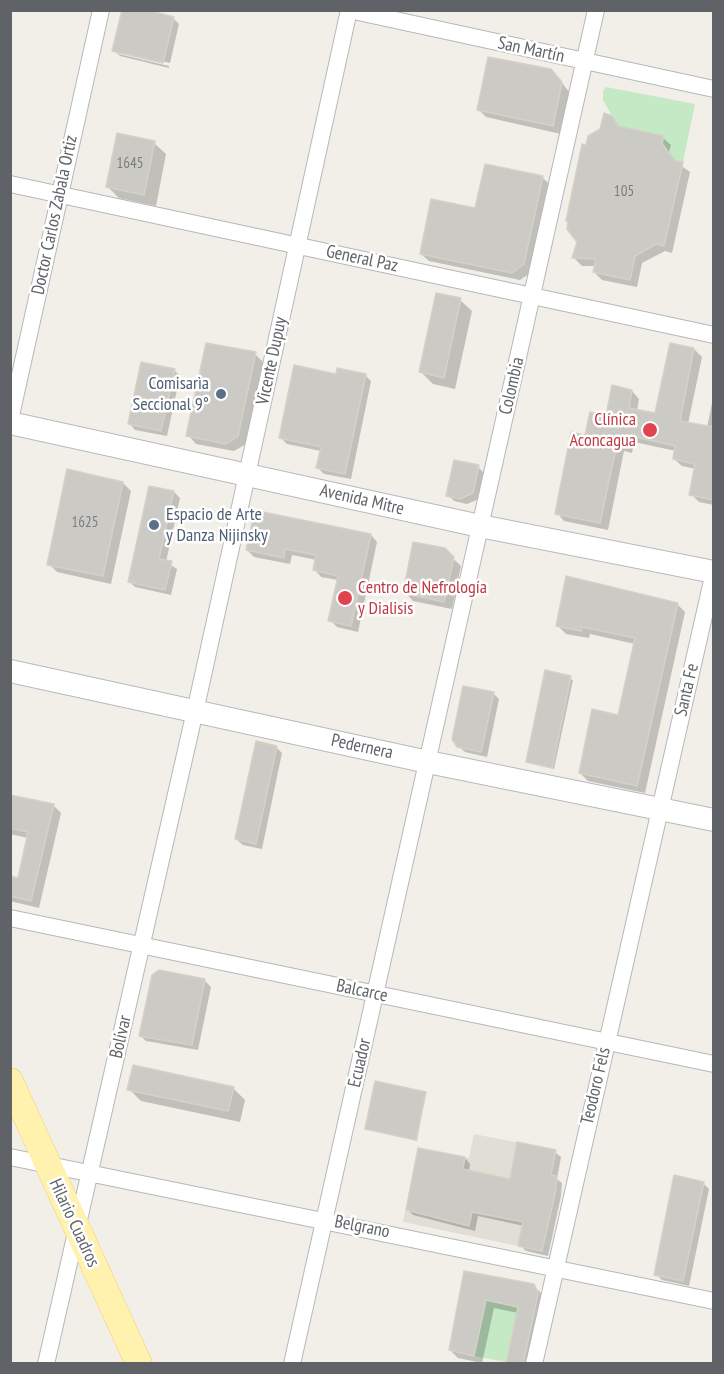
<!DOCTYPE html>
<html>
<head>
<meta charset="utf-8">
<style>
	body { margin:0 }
	#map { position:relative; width:724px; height:1374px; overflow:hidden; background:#f1efe8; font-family:"PT Sans Narrow",sans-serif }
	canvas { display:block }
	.frame { position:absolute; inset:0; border:12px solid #5f6368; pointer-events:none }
</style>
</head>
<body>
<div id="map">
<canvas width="724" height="1374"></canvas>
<div class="frame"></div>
</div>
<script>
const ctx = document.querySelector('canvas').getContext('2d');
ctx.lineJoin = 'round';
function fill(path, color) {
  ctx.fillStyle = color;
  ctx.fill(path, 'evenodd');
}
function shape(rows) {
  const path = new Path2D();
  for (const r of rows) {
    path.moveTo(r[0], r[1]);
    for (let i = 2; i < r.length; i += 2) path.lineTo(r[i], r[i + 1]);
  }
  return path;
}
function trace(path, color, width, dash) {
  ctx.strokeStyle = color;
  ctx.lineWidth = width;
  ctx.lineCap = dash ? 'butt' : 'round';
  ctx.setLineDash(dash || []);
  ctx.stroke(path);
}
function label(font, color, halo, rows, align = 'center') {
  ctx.font = font + ' "PT Sans Narrow",sans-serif';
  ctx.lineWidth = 5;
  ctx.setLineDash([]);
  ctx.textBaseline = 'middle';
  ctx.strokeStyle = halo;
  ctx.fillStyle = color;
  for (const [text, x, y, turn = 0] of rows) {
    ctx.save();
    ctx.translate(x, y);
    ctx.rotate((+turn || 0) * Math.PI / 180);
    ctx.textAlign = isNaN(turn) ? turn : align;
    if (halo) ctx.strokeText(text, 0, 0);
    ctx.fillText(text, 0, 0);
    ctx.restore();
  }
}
fill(shape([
	[474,1134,556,1150,551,1175,556,1189,542,1251,403,1222,418,1148,469,1158]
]), '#e1ded6');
fill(shape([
	[606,87,695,104,683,162,674,161,662,143,663,136,618,126,603,100,603,91],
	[486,1300,518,1307,506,1362,474,1356]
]), '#c5e8c5');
fill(shape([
	[173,18,179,24,170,63,119,51,119,54,169,66,169,68,120,56,114,50],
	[559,79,569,92,561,134,486,117,478,109],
	[611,117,621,128,663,138,671,145,669,152,676,162,690,172,672,253,665,251,642,263,637,287,602,280,594,272,596,266,582,266,574,258,578,241,587,146],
	[154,143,166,154,156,206,119,198,107,186],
	[542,177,550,185,532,272,520,280,429,261,421,254,477,210],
	[460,300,472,311,455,389,433,384,421,372],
	[694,349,702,357,688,424,707,428,714,393,714,505,699,502,691,494,696,469,682,466,674,459,676,451,634,442,632,453,624,451,608,530,564,521,557,513,587,437,632,391,639,399,637,411,656,415],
	[255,354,263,362,246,444,234,451,196,444,188,435],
	[174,370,180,376,167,436,135,430,129,423],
	[337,375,365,375,371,381,351,479,324,474,318,468,321,451,287,444,281,438],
	[478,467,484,473,479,499,467,504,454,501,448,495],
	[123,483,131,491,111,584,57,572,49,564],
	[174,492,180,498,166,562,177,569,171,595,135,587,129,581],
	[371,535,377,542,358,632,337,627,330,620,338,580,321,577,315,570,317,560,292,555,290,564,254,557,247,550],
	[444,550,461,566,452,609,413,601,405,592],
	[677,604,685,612,645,793,588,781,580,773,619,717,635,644,590,634,589,638,566,634,558,626],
	[546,672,573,680,554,769,527,761],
	[493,693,499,699,487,757,465,752,458,746],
	[276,747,282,753,262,849,243,845,236,839],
	[10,796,53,805,61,813,39,908,10,901,10,878,19,880,28,838,10,834],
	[205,981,211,987,198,1050,146,1041,140,1035],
	[233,1088,245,1100,240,1122,141,1101,129,1089],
	[425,1093,417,1141,366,1129],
	[555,1152,561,1157,557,1179,562,1183,561,1196,548,1256,526,1251,520,1245,524,1226,478,1216,475,1231,413,1215,407,1209,465,1158,470,1164,469,1172,511,1180],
	[703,1183,709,1189,689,1286,662,1280,656,1274],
	[466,1273,533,1285,542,1294,533,1364,510,1364,518,1313,494,1308,482,1363,458,1358,450,1350]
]), '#0003');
const building = shape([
	[122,10,147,10,174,17,163,63,112,51,122,10],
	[488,57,551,69,562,82,553,126,477,110,488,57],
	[604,113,612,116,618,126,664,136,662,143,674,161,683,162,664,246,656,244,635,256,630,280,593,272,596,259,572,258,577,242,567,229,568,222,566,221,582,144,586,145,588,136,600,129,604,113],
	[117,133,155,141,144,195,106,187,117,133],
	[485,164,543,176,524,264,512,273,420,254,431,199,475,208,485,164],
	[436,293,461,298,444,378,419,372,436,293],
	[206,343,256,352,238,436,226,444,186,436,206,343],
	[670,343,694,348,680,421,714,427,714,500,689,495,695,464,673,459,675,446,627,435,625,446,617,444,600,523,555,514,571,432,585,435,590,412,606,416,612,385,632,390,629,408,655,413,670,343],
	[141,362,175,369,161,431,128,424,141,362],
	[294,365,336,374,337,368,366,374,345,474,316,468,321,447,279,438,294,365],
	[454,460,479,465,473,493,460,499,446,496,454,460],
	[67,469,123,482,103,576,47,565,67,469],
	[149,486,174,491,159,559,172,561,165,590,128,582,149,486],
	[263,512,371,534,351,626,328,621,338,576,313,570,316,555,285,549,284,558,246,550,253,518,263,512],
	[413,542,445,548,454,557,444,602,403,593,413,542],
	[566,576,678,603,637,786,579,773,592,709,618,715,635,638,582,627,581,631,556,626,566,576],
	[545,670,571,676,552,768,526,762,545,670],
	[463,686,494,692,481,752,457,747,452,739,463,686],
	[256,741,277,746,256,844,235,839,256,741],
	[10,795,54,804,31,901,10,896,10,876,18,878,28,832,10,828,10,795],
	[159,970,205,979,192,1045,139,1036,152,975,159,970],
	[133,1065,234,1087,228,1111,127,1090,133,1065],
	[375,1081,426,1092,416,1140,365,1129,375,1081],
	[517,1142,556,1150,551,1175,557,1176,556,1189,542,1251,518,1246,523,1222,472,1212,469,1226,406,1210,418,1148,465,1157,463,1169,510,1179,517,1142],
	[674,1175,704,1182,683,1281,654,1275,674,1175],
	[464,1271,534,1284,538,1293,523,1364,506,1364,518,1307,486,1300,474,1356,449,1350,464,1271]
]);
fill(building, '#cccac5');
trace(building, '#d6d1c6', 1.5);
const street = shape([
	[349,10,714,89],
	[10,184,714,335],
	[10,420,101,10],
	[10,918,714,1064],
	[10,1157,714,1301],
	[46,1364,200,689,349,10],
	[292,1364,596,10],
	[534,1364,714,572]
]);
const secondary = shape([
	[10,423,480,526,714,572],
	[10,671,428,762,714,820]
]);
const primary = shape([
	[10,1081,139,1364]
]);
trace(street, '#b5b8bc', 18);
trace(secondary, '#b6babf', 24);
trace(primary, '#f2c960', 27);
trace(street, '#fff', 16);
trace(secondary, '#fff', 22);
trace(primary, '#fff2af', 26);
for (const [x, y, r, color] of [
	[221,394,6,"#5c6f8a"],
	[650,430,8,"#e0444e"],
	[154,525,6,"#5c6f8a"],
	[345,598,8,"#e0444e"]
]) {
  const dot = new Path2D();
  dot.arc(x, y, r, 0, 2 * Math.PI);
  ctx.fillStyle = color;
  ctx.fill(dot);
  trace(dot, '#fff', 2);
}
label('15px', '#7a7d7f', null, [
	["1645",130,164],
	["105",624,192],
	["1625",85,523]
]);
label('18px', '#5f6368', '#fff', [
	["San Martín",531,50,12],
	["Doctor Carlos Zabala Ortiz",55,215,-78],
	["General Paz",362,259,12],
	["Vicente Dupuy",272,361,-78],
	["Colombia",512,386,-77],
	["Avenida Mitre",362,500,13],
	["Santa Fe",687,690,-77],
	["Pedernera",362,747,12],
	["Balcarce",362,991,12],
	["Bolívar",121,1037,-77],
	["Ecuador",360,1063,-77],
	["Teodoro Fels",596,1086,-77],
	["Hilario Cuadros",74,1223,65],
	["Belgrano",362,1227,11]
]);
label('18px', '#4e5e75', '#fff', [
	["Comisarìa",209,384],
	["Seccional 9°",209,405],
	["Espacio de Arte",166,515,"left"],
	["y Danza Nijinsky",166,536,"left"]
], 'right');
label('18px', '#be3a42', '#fff', [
	["Clínica",636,420],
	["Aconcagua",636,441],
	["Centro de Nefrología",358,588,"left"],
	["y Dialisis",358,609,"left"]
], 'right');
</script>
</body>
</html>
